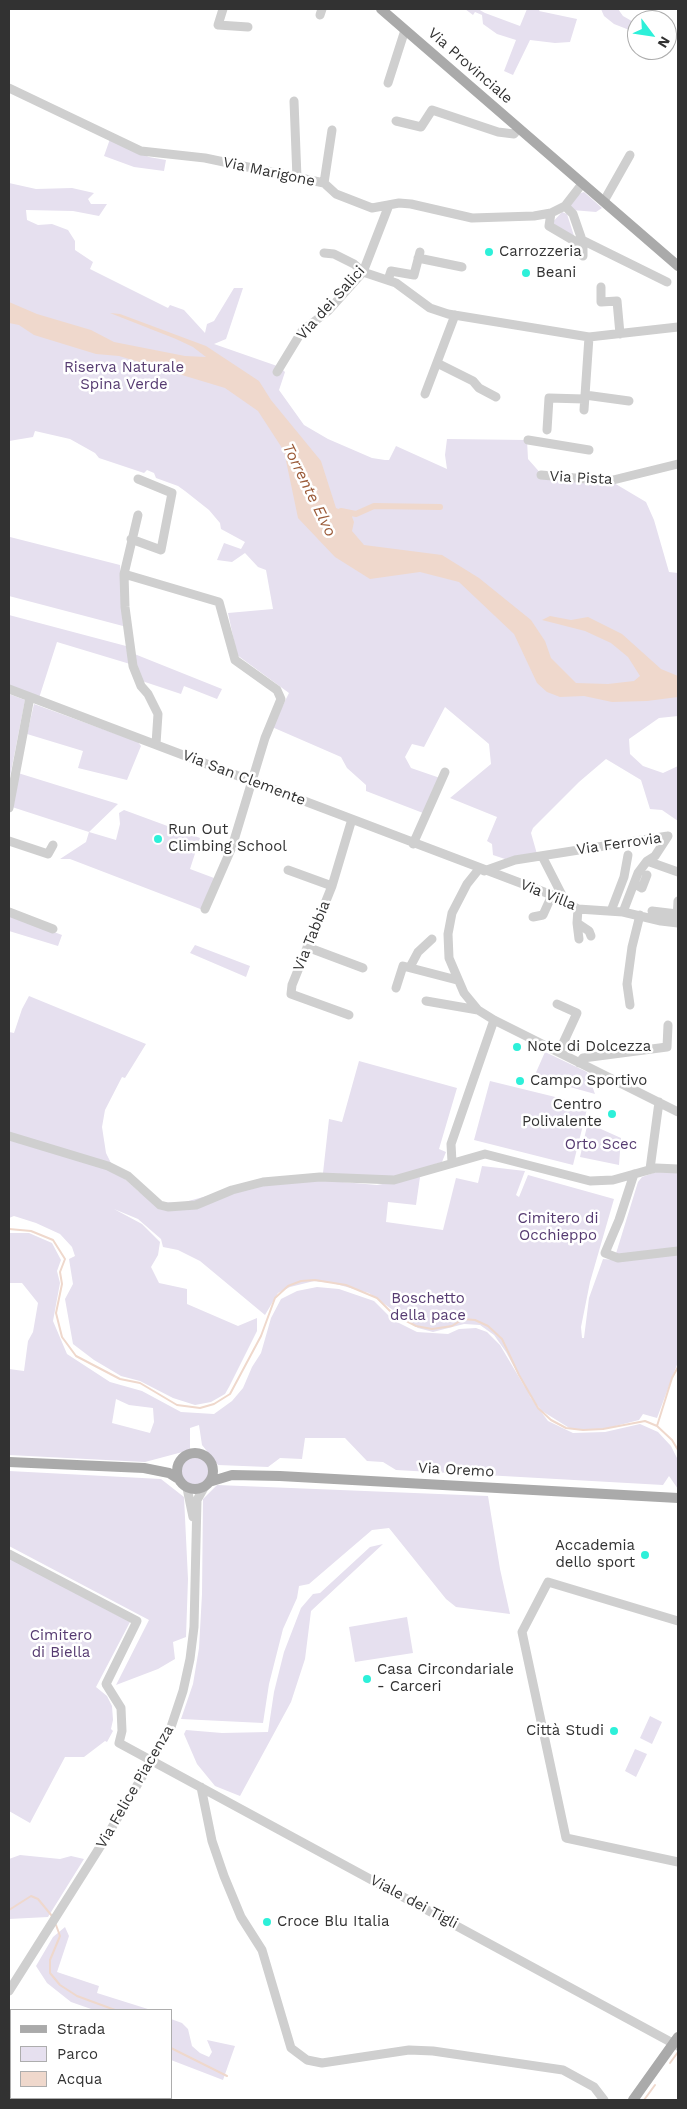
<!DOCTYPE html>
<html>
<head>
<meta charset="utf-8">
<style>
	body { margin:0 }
	#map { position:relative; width:687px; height:2109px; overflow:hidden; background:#fff; font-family:"Work Sans",sans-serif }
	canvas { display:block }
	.frame { position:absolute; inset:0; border:10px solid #323232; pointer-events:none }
	.legend { position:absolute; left:10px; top:2009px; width:162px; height:90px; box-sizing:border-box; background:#fff; border:1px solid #adadad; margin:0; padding:6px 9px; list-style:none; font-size:15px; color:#323232 }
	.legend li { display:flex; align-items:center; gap:10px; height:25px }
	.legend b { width:25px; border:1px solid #adadad }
	.north { position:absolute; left:627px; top:10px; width:50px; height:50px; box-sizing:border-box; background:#fff; border:1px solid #adadad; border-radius:50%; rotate:121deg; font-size:14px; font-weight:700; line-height:20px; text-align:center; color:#323232 }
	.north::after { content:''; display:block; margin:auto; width:18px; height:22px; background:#2df0d9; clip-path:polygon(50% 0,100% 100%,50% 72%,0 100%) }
</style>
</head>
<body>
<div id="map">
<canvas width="687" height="2109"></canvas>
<div class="frame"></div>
<ul class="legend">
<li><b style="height:6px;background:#aaa"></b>Strada</li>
<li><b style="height:14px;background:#e6e0ef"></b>Parco</li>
<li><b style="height:14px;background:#efd8cc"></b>Acqua</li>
</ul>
<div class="north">N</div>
</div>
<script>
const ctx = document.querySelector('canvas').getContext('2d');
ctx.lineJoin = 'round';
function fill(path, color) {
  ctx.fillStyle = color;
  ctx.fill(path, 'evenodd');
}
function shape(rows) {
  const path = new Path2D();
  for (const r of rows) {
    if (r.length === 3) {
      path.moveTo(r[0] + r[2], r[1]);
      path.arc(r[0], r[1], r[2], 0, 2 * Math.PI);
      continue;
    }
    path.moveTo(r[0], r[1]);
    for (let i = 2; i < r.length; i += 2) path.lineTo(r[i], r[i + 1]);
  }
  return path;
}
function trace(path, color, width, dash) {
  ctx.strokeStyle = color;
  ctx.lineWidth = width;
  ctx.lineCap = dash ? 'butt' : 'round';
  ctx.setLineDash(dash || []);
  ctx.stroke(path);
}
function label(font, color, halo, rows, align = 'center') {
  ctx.font = font + ' "Work Sans",sans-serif';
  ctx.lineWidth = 5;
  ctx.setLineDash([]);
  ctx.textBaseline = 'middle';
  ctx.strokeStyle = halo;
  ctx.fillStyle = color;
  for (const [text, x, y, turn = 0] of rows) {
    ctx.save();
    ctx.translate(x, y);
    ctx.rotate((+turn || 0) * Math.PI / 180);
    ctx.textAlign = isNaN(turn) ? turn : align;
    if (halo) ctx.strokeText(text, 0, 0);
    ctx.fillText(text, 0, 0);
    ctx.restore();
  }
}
fill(shape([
	[465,9,478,9,485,13,520,26,527,9,540,9,539,11,577,19,570,42,555,43,530,40,513,75,504,71,516,40,497,34,483,24,482,15,475,12,473,15],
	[601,9,618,9,623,16,637,24,637,33,614,24,604,16],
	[110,139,149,157,166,160,164,171,134,167,104,156],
	[9,183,36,189,72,188,94,193,88,199,91,204,107,204,99,216,73,211,26,210,27,220,38,225,52,224,68,230,75,241,75,250,93,262,90,269,168,308,170,305,184,310,205,333,207,324,214,321,234,288,243,288,226,339,214,344,280,367,285,372,279,390,304,425,328,439,372,458,385,460,389,460,396,446,447,469,445,455,447,439,527,440,528,459,543,476,614,483,646,502,654,520,669,572,678,573,678,716,659,718,629,739,630,754,643,766,663,773,678,766,678,821,662,810,650,809,641,780,606,759,579,782,533,828,531,833,537,854,505,859,493,855,492,844,487,841,497,817,450,798,491,764,489,744,445,707,424,747,412,744,405,757,411,768,440,778,423,813,366,791,366,785,347,768,341,757,272,727,289,693,237,655,228,613,273,609,266,570,258,567,245,553,232,562,217,560,224,543,241,549,245,542,221,529,220,523,209,510,185,491,178,486,156,478,154,473,147,470,144,473,99,458,95,453,70,439,35,431,33,437,9,441],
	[584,192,602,208,596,212,572,210,568,207,578,194],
	[562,212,567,214,575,239,550,225],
	[10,537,120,565,123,626,9,596],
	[9,615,126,646,130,664,57,642,39,698,9,687],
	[132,653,222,689,217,699,184,686,181,694,142,681],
	[9,694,25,700,9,782],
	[34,704,138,742,141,746,127,780,78,768,83,751,27,734],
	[18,773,118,804,89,832,116,840,120,824,119,813,124,810,200,838,190,869,214,878,203,910,70,859,60,859,86,842,89,832,12,807],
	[9,915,62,935,58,946,9,931],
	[195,945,250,966,246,977,190,953],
	[29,996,146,1044,125,1078,122,1077,105,1110,102,1127,106,1153,112,1165,9,1134,9,1032,14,1033,22,1009],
	[545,1052,587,1072,595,1094,534,1077],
	[359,1061,457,1088,439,1149,446,1152,442,1162,393,1177,323,1173,329,1119,342,1122],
	[490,1081,588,1105,573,1165,474,1140],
	[592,1125,621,1138,619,1165,580,1157,587,1126,591,1128],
	[9,1135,112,1167,138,1191,158,1202,181,1203,266,1180,331,1181,377,1185,420,1177,416,1205,388,1202,386,1222,443,1230,456,1178,478,1183,482,1166,525,1171,516,1195,519,1197,528,1175,614,1199,590,1282,581,1327,582,1338,584,1338,589,1298,603,1259,614,1260,638,1182,642,1177,659,1171,678,1173,678,1362,657,1418,643,1414,639,1420,600,1430,571,1429,542,1411,528,1394,548,1421,573,1433,605,1432,640,1424,658,1432,671,1446,678,1460,678,1489,669,1476,663,1485,396,1470,383,1462,367,1461,345,1438,305,1438,302,1459,280,1458,268,1467,218,1465,202,1445,199,1425,190,1428,190,1450,145,1462,9,1455,9,1369,24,1371,28,1341,33,1332,38,1303,22,1283,9,1283,9,1233,29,1233,52,1243,61,1260,57,1271,60,1283,53,1321,67,1354,110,1382,142,1391,181,1412,214,1414,232,1401,243,1388,252,1367,261,1353,271,1318,281,1299,297,1291,317,1287,339,1289,374,1301,393,1320,417,1332,448,1334,459,1329,476,1328,487,1332,500,1345,526,1389,506,1352,494,1335,480,1325,464,1324,433,1332,418,1328,369,1293,332,1283,314,1281,290,1287,278,1293,265,1315,200,1261,178,1250,163,1247,161,1239,138,1219,114,1209,142,1224,160,1242,158,1255,151,1267,159,1283,187,1289,187,1304,238,1326,257,1318,257,1331,229,1387,225,1394,211,1402,195,1405,173,1398,140,1381,121,1376,94,1360,73,1344,65,1299,73,1284,69,1259,75,1256,72,1247,60,1234,36,1223,14,1216,9,1218],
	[116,1399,129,1405,153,1408,154,1422,150,1433,112,1423],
	[195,1472,15],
	[9,1471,161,1479,184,1497,188,1579,186,1637,173,1642,175,1659,158,1669,116,1685,149,1620,9,1546],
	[217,1485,488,1496,500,1569,510,1614,456,1607,446,1599,389,1528,372,1530,309,1584,299,1586,297,1598,283,1629,269,1684,263,1723,181,1719,193,1684,199,1648,202,1594,203,1499],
	[383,1544,311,1611,305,1659,291,1702,240,1796,215,1786,197,1764,184,1734,186,1730,222,1733,268,1732,274,1692,284,1652,301,1608,313,1594,320,1593,370,1547],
	[9,1558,130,1622,96,1687,107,1696,112,1706,113,1720,111,1729,113,1731,107,1742,105,1741,84,1757,65,1757,30,1823,9,1811],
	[407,1617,413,1653,355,1662,349,1627],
	[650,1716,662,1722,652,1744,640,1738],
	[635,1749,647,1754,636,1777,625,1771],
	[20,1855,60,1859,71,1856,84,1859,48,1917,9,1919,9,1859],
	[65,1927,69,1936,57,1972,99,1986,97,1993,151,2010,94,2010,71,2002,47,1983,36,1966,53,1937],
	[171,2019,182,2023,188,2029,192,2046,200,2053,209,2057,212,2052,207,2040,235,2046,223,2080,171,2060]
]), '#e6e0ef');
fill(shape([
	[9,302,37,314,91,330,114,342,185,356,206,357,193,347,176,339,110,313,120,314,206,346,259,381,271,400,321,461,336,508,351,514,354,522,352,531,364,545,442,555,479,578,531,620,545,641,551,658,576,683,608,684,634,681,640,676,628,657,611,643,585,631,542,620,550,616,571,620,588,617,622,634,661,669,678,676,678,697,647,701,612,702,584,696,560,697,547,692,537,683,514,634,459,582,420,572,370,579,335,557,298,518,284,451,258,411,225,388,119,356,96,354,34,335,19,325,9,323]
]), '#efd8cc');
trace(shape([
	[9,1229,31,1231,53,1240,65,1259,60,1272,62,1284,56,1313,62,1337,76,1356,120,1379,140,1383,177,1405,200,1408,214,1404,230,1394,261,1336,275,1298,288,1286,301,1281,315,1280,346,1285,377,1298,393,1314,416,1326,432,1329,452,1326,463,1319,475,1320,488,1326,502,1339,519,1375,538,1408,551,1420,566,1428,583,1430,603,1429,645,1421,657,1426,672,1440,678,1450],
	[657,1426,672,1378,678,1367],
	[9,1910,31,1896,38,1899,52,1916],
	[56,1925,60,1936,50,1960,50,1973,60,1985,77,1996,115,2010],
	[171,2048,227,2076],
	[670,2063,678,2052],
	[644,2100,655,2085]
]), '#efd8cc', 2);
trace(shape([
	[341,511,356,514,374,506,440,507]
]), '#efd8cc', 6);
trace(shape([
	[223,9,218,25,248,27],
	[320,15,322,9],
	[388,83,405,30],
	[9,88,141,151,205,158,324,183,336,194,372,208,399,203,411,204,472,218,534,216,551,213,565,206,582,184],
	[294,101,297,178],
	[396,121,421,127,432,110,498,132,514,134,518,129],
	[324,183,332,130],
	[604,201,630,155],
	[565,206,573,214,582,240,667,282],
	[551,213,549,226,583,246,583,256],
	[324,253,334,254,354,264,363,272,396,283,430,308,448,314,589,337,678,327],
	[418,258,462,267],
	[388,280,391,271,414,275,420,252],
	[601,287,601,302,617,301,620,334],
	[437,363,473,381,479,388,496,397],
	[277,372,302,331,328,311,363,272,389,205],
	[425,394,455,315],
	[585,395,629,401],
	[584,410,589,337],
	[547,430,549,398,584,399],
	[528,440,589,450],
	[541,475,609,481,678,464],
	[138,515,124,574,125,607,133,666,141,686,148,694,158,714,156,744],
	[131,539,161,550,172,493,138,479],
	[124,574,219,602,235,660,277,690,281,699,265,738,232,847,205,909],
	[9,689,552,895,578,909,623,912,661,921,678,923],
	[9,808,30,697],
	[9,841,48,854,53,845],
	[413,844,445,772],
	[542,856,564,899],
	[647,861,678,872],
	[479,869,467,884,452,913,448,934,449,958,464,993,478,1010,494,1020,678,1112],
	[288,870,332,886],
	[484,871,515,860,668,836],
	[635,884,642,888,647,875],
	[578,909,577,923,589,931,591,936],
	[611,911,624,877,628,855],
	[652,911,677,914],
	[9,912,53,929],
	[623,912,638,873,647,861,655,856,668,836],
	[533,917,543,915,552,895],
	[677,920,678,901],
	[577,923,579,939],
	[307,947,363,968],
	[410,967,418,952,432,939],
	[396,988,403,966,457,980],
	[426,1001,478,1010],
	[557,1004,577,1013,559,1052],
	[630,1005,627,984,632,947,640,915],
	[349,1015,291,994,292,985,332,886,352,819],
	[579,1063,583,1058,667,1047,668,1025],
	[9,1136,108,1166,128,1176,160,1205,168,1207,196,1205,232,1190,263,1182,320,1177,394,1180,485,1154,590,1181,613,1180,656,1168,678,1169],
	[452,1162,451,1144,494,1020],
	[650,1169,659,1102],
	[634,1174,619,1220,605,1253,618,1258,678,1251],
	[187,1488,193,1517],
	[9,1554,137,1621,106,1684,121,1708,122,1731,119,1743,678,2046],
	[678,1621,548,1582,522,1632,566,1838,678,1862],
	[201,1787,212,1841,224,1876,241,1917,262,1950,291,2048,307,2060,322,2063,409,2050,433,2051,563,2070,594,2087,604,2100],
	[9,1991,105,1839,170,1730,183,1691,190,1659,194,1627,197,1500,205,1486],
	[9,2025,11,2027],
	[164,2098,168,2100],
	[25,2100,26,2098]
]), '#cfcfcf', 9);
trace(shape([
	[381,9,678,266],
	[195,1471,18],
	[9,1462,144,1468,169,1473,177,1478],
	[209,1482,232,1475,280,1476,678,1498],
	[633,2100,678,2037]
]), '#aaa', 10);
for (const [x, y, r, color] of [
	[489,252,5,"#2df0d9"],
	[526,273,5,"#2df0d9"],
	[158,839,5,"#2df0d9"],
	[517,1047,5,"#2df0d9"],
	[520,1081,5,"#2df0d9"],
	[612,1114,5,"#2df0d9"],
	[645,1555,5,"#2df0d9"],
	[367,1679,5,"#2df0d9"],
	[614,1731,5,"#2df0d9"],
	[267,1922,5,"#2df0d9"]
]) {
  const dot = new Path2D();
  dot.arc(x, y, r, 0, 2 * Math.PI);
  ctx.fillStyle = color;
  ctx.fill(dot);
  trace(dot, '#fff', 2);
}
label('15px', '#323232', '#fff', [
	["Via Provinciale",470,66,41],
	["Via Marigone",269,172,12],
	["Via dei Salici",331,303,-48],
	["Via Pista",581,478,3],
	["Via San Clemente",244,778,21],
	["Via Ferrovia",619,844,-8],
	["Via Villa",548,895,22],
	["Via Tabbia",312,936,-68],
	["Via Oremo",456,1470,3],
	["Via Felice Piacenza",135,1787,-60],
	["Viale dei Tigli",414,1902,28]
]);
label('15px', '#323232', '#fff', [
	["Carrozzeria",499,252],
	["Beani",536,273],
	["Run Out",168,830],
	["Climbing School",168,847],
	["Note di Dolcezza",527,1047],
	["Campo Sportivo",530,1081],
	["Centro",602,1105,"right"],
	["Polivalente",602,1122,"right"],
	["Accademia",635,1546,"right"],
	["dello sport",635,1563,"right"],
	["Casa Circondariale",377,1670],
	["- Carceri",377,1687],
	["Città Studi",604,1731,"right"],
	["Croce Blu Italia",277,1922]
], 'left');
label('15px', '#563b71', '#fff', [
	["Riserva Naturale",124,368],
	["Spina Verde",124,385],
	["Orto Scec",601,1145],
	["Cimitero di",558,1219],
	["Occhieppo",558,1236],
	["Boschetto",428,1299],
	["della pace",428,1316],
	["Cimitero",61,1636],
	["di Biella",61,1653]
]);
label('italic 16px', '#9b5b39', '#fff', [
	["Torrente Elvo",309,490,64]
]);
</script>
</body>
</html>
